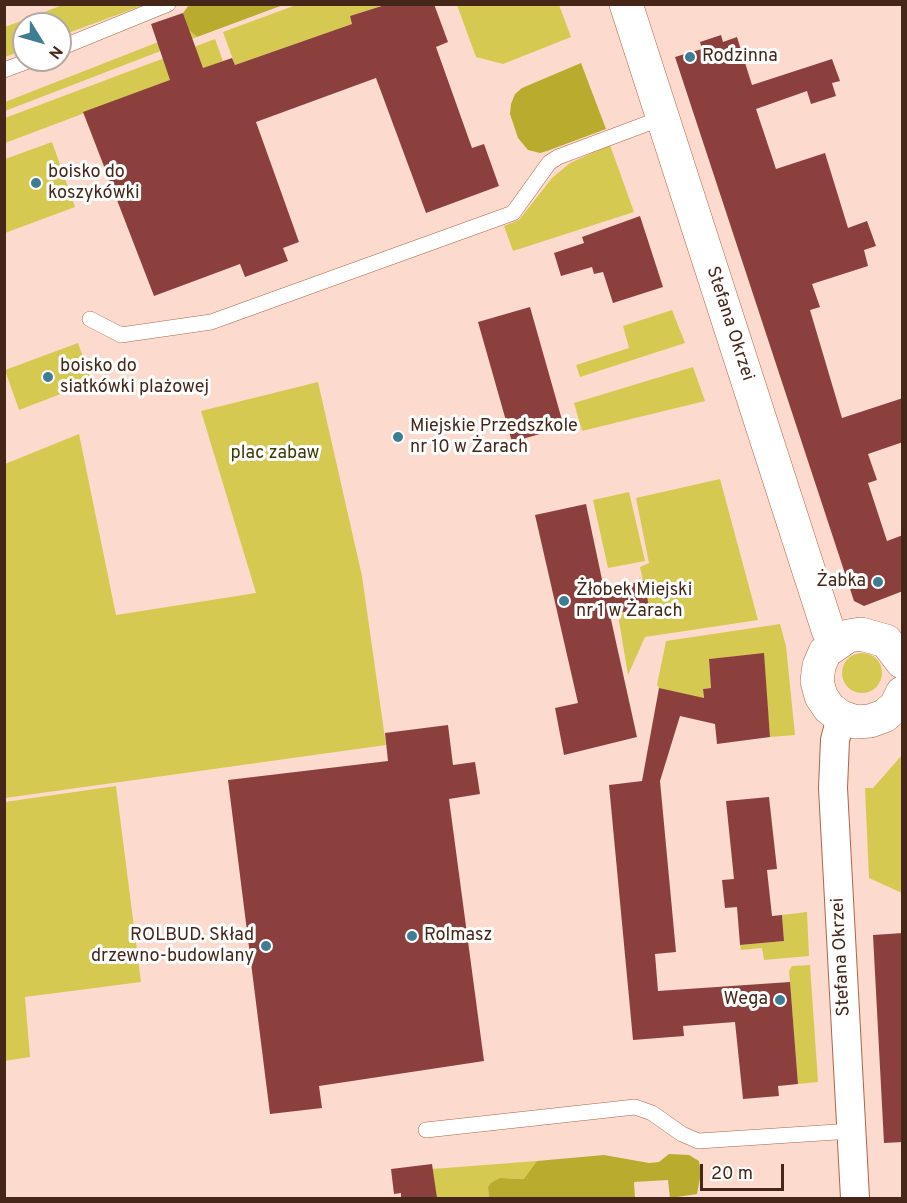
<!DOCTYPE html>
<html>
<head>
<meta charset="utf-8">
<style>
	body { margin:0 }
	#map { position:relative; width:907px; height:1203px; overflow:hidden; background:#fcdbce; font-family:Overpass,sans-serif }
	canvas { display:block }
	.frame { position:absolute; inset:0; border:6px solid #452619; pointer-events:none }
	.north { position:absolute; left:12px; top:12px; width:60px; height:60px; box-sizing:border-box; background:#fff; border:2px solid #b5a8a3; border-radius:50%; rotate:127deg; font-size:16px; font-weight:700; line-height:24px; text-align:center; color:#452619 }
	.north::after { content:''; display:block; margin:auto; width:21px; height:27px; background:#3f7d93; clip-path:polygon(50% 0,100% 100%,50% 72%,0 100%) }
	.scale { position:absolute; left:700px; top:1164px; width:84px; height:27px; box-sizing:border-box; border:3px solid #452619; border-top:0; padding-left:8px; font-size:18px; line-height:21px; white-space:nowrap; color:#452619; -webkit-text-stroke:4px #fff; paint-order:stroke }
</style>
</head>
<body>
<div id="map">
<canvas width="907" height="1203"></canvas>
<div class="frame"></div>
<div class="north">N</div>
<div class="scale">20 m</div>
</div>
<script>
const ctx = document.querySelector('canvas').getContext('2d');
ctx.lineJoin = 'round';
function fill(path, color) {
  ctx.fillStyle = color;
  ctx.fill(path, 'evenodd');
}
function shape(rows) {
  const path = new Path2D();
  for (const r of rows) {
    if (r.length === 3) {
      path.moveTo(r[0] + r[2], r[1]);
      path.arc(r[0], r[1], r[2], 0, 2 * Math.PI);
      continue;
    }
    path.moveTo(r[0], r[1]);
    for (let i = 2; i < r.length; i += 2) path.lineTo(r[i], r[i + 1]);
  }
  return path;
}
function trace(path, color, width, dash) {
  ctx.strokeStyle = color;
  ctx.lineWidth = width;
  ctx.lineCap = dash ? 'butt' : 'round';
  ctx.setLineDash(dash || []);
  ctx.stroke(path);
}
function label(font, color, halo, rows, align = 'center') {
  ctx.font = font + ' Overpass,sans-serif';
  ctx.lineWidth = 6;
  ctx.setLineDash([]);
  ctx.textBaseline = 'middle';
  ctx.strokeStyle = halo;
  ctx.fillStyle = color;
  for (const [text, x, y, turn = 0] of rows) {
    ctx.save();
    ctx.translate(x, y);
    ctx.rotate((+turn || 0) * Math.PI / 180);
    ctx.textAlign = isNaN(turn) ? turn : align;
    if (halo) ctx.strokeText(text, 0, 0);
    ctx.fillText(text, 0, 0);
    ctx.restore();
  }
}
fill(shape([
	[65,4,144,5,60,36,60,24,24,24,24,50,5,57,5,27],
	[296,5,384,5,350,16,352,24,235,65,223,32],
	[457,5,559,5,571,37,503,64,476,57],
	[189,30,197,37,5,111,5,102],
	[215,39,223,61,5,143,5,118],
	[52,142,75,207,5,233,5,159],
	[610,145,634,212,513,251,504,226,519,220,552,178,570,163],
	[672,310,685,343,580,377,576,365,629,348,623,326],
	[78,343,92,382,19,410,5,370],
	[693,367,705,401,582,431,574,403],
	[318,382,362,576,386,745,5,798,5,464,79,434,116,615,256,593,201,411],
	[720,479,758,620,645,637,628,675,618,615,649,607,640,567,649,563,636,498],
	[629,492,645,561,608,568,593,500],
	[780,624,786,646,795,735,770,737,763,654,709,659,711,688,703,689,704,701,659,688,657,685,666,641],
	[862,673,20],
	[902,755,902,893,869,878,865,788,873,788],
	[116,786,141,982,25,997,30,1057,5,1061,5,802],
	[807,912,809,956,764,960,762,948,741,950,740,945,784,941,782,915],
	[810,965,818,1082,798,1084,789,971,792,966],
	[537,1161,525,1179,506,1178,488,1187,489,1198,436,1198,432,1169]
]), '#d5c951');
fill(shape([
	[189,5,283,5,197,37,189,30,183,13],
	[581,63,606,129,547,151,540,153,528,150,518,138,510,114,511,104,515,94,522,88],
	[669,1154,689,1155,699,1161,701,1173,697,1194,670,1198,668,1180,634,1182,635,1198,489,1198,488,1187,491,1183,500,1178,524,1179,537,1161,604,1155,649,1163,659,1162]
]), '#b8ab2d');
fill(shape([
	[388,4,434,4,448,42,436,47,472,148,484,144,499,186,426,213,376,78,256,122,299,242,283,248,288,261,245,277,240,264,154,296,83,112,170,80,151,24,183,13,203,68,232,58,235,65,352,24,350,16],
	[721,35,723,42,737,37,752,85,832,59,840,81,832,83,836,96,811,104,807,91,756,109,776,169,825,153,848,228,867,221,876,246,864,250,868,266,812,284,820,307,810,310,842,418,903,398,903,442,868,454,877,480,868,483,887,541,903,535,903,591,864,606,854,601,675,57,702,49,700,42],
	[640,216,663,287,613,303,603,272,594,274,592,267,561,276,554,253,584,243,582,237],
	[530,307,564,427,512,442,478,322],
	[586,504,604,589,644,581,649,607,610,615,637,737,564,755,555,708,578,703,535,515],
	[764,653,770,737,717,744,715,724,680,716,660,781,676,952,655,954,658,991,790,982,798,1084,778,1086,779,1096,743,1099,735,1022,683,1026,684,1036,633,1040,609,785,642,781,659,688,704,698,703,689,711,688,709,659],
	[448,725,453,765,475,762,480,794,449,799,484,1061,319,1086,322,1108,270,1114,228,780,388,761,385,733],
	[769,797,777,869,767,870,772,916,782,915,784,941,740,945,737,907,725,908,722,880,734,879,726,801],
	[903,933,903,1142,884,1143,873,935],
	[432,1164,437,1198,401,1198,401,1193,394,1194,391,1169]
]), '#8b403e');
const lane = shape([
	[60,48,168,4],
	[4,70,31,60],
	[90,319,121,335,211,322,513,213,549,163,558,157,662,118],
	[426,1130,635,1107,652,1113,682,1134,698,1141,852,1131]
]);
const street = shape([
	[841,717,835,740,833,788,855,1198]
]);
const secondary = shape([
	[626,4,828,630,836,642],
	[902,662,886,641,861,634,848,636,825,652,819,666,817,681,821,696,829,708,841,717,856,722,870,721,884,716,896,706,902,693]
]);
trace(lane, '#ad6446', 16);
trace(street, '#ad6446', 30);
trace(secondary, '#ad6446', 34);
trace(lane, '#fff', 15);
trace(street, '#fff', 28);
trace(secondary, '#fff', 33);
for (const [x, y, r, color] of [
	[690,57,6,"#3f7d93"],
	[36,183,6,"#3f7d93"],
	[48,377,6,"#3f7d93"],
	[398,437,6,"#3f7d93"],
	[878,582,6,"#3f7d93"],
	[564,601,6,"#3f7d93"],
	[412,936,6,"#3f7d93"],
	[266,946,6,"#3f7d93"],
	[780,1000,6,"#3f7d93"]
]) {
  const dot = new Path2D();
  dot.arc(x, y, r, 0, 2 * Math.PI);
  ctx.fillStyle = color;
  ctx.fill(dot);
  trace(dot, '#fff', 2);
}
label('18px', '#452619', '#fff', [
	["Rodzinna",702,57],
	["boisko do",48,173],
	["koszykówki",48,194],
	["boisko do",60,367],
	["siatkówki plażowej",60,388],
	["Miejskie Przedszkole",410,427],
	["nr 10 w Żarach",410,448],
	["Żabka",866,582,"right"],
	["Żłobek Miejski",576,591],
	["nr 1 w Żarach",576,612],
	["ROLBUD. Skład",254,936,"right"],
	["drzewno-budowlany",254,957,"right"],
	["Rolmasz",424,936],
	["Wega",768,1000,"right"]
], 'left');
label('18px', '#452619', '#fff', [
	["Stefana Okrzei",729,324,72],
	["Stefana Okrzei",842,957,-93]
]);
label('18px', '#3f3a05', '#fff', [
	["plac zabaw",275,454]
]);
</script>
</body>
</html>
